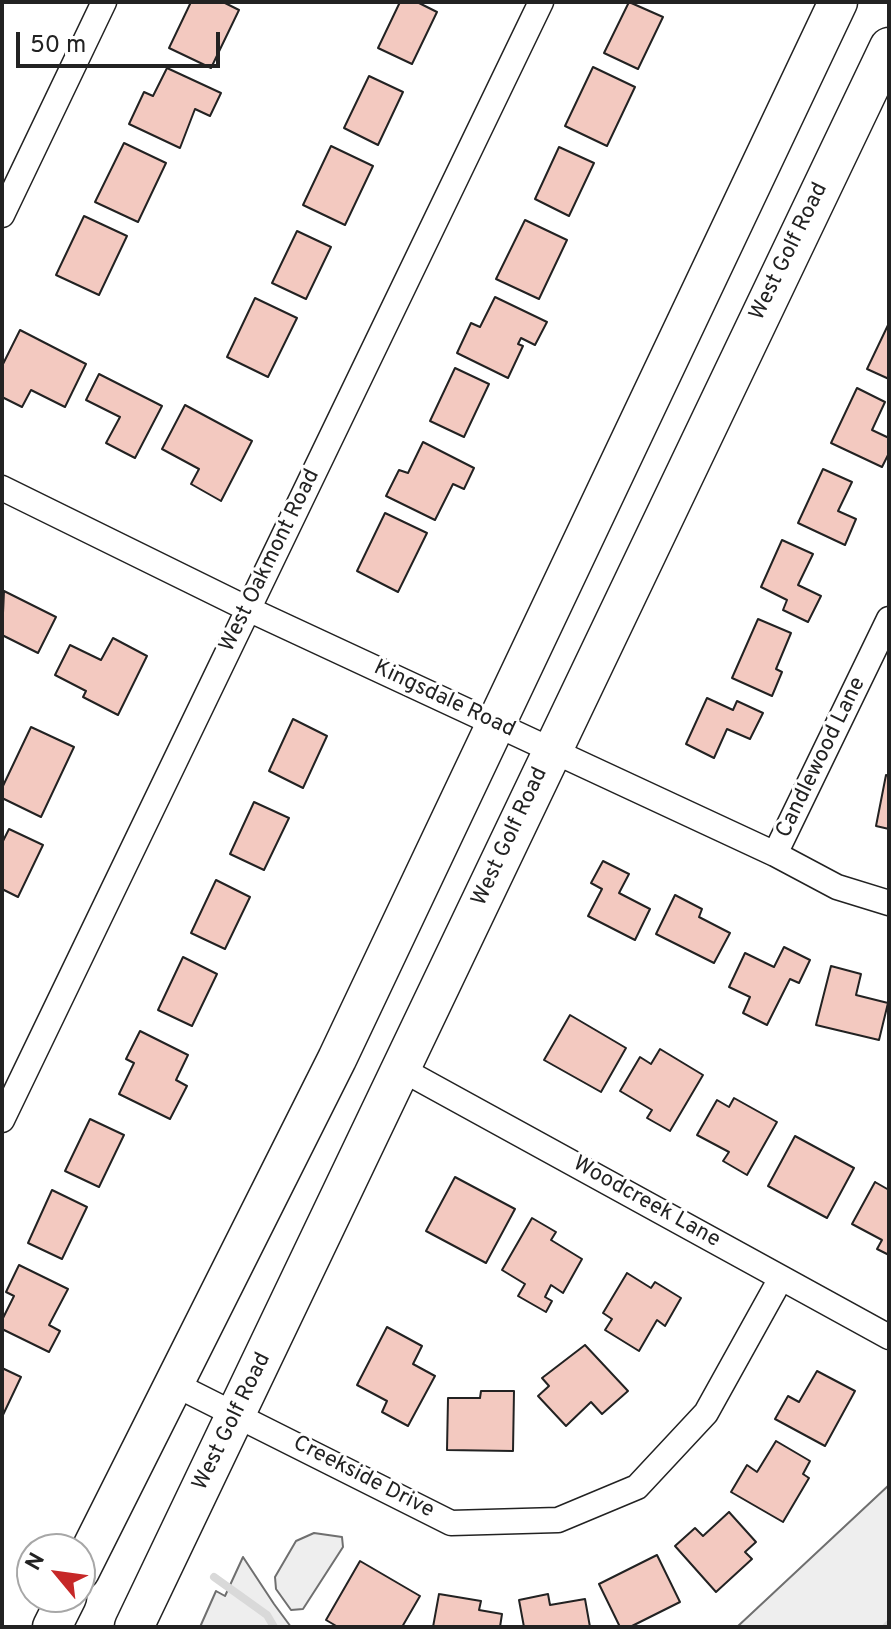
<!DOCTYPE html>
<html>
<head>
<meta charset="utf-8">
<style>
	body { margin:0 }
	#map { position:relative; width:891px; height:1629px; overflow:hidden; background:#fff; font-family:Overpass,sans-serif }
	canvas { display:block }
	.frame { position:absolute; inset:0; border:4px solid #222; pointer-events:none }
	.north { position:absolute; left:16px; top:1533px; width:80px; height:80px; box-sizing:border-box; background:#fff; border:2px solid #a7a7a7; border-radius:50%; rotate:299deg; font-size:22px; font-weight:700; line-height:32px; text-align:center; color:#222 }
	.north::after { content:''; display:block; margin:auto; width:28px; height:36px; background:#c62828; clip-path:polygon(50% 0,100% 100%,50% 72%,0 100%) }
	.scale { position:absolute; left:16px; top:32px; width:204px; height:36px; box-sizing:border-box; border:4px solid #222; border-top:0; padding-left:10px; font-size:24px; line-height:28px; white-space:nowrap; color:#222; -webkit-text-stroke:6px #fff; paint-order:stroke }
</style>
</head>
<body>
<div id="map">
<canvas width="891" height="1629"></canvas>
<div class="frame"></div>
<div class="north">N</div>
<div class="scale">50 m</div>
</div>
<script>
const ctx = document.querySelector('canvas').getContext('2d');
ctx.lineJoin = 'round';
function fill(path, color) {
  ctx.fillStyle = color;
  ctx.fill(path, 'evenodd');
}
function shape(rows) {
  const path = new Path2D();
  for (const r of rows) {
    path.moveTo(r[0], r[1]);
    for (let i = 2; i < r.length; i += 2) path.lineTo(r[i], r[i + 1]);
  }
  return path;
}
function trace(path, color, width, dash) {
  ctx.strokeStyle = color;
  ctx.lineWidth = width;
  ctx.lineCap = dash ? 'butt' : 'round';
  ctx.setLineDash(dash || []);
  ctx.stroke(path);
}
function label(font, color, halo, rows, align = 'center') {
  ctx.font = font + ' Overpass,sans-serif';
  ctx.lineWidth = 6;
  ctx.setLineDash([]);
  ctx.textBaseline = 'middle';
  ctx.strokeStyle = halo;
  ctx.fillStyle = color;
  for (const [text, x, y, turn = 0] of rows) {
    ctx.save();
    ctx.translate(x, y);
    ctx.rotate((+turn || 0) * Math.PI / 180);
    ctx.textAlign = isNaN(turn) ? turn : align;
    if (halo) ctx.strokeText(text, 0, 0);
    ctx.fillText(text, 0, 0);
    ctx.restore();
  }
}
const green = shape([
	[889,1485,889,1627,737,1627,889,1485],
	[314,1533,342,1537,343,1547,303,1609,291,1610,276,1589,275,1577,296,1541,314,1533],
	[243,1557,274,1604,291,1627,200,1627,216,1591,225,1596,243,1557]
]);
fill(green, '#eee');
trace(green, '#6f6f6f', 2);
trace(shape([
	[214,1577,267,1615,274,1627],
	[886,1627,889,1624]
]), '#d9d9d9', 8);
const building = shape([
	[191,2,223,2,239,10,211,68,169,48,191,2],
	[400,2,417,2,437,12,412,64,378,48,400,2],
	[629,2,663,17,638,69,604,53,629,2],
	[593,67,635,87,607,146,565,126,593,67],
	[167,68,221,93,210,116,195,109,180,148,129,124,144,92,153,96,167,68],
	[369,76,403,92,378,145,344,128,369,76],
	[124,143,166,163,138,222,95,202,124,143],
	[331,146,373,166,345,225,303,205,331,146],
	[559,147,594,163,569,216,535,199,559,147],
	[84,216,127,236,99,295,56,275,84,216],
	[525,220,567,240,539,299,496,279,525,220],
	[297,231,331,247,306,299,272,283,297,231],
	[495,297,547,322,535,345,521,338,518,344,523,346,508,378,457,353,471,323,480,327,495,297],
	[255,298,297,318,268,377,227,357,255,298],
	[889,323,889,379,867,369,889,323],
	[20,330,86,364,65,407,31,390,22,407,2,397,2,366,20,330],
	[455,368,489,384,464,437,430,421,455,368],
	[99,374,162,406,135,458,106,443,120,417,86,400,99,374],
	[857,388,885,402,872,430,889,438,889,453,882,467,831,443,857,388],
	[185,405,252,441,221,501,191,484,199,469,162,449,185,405],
	[423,442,474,468,464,489,453,484,435,520,386,496,399,470,408,473,423,442],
	[823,469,852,482,838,511,856,519,845,545,798,523,823,469],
	[385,513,427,533,398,592,357,571,385,513],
	[782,540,813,554,798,585,821,596,808,622,783,610,787,600,761,587,782,540],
	[4,591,56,617,38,653,2,635,4,591],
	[758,619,791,633,776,669,782,672,772,696,732,678,758,619],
	[113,638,147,656,118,715,83,697,86,691,55,675,70,645,101,660,113,638],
	[707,698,733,710,737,701,763,713,750,739,727,729,714,758,686,744,707,698],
	[293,719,327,736,303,788,269,771,293,719],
	[31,727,74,747,41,817,2,798,2,788,31,727],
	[886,775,889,776,889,829,876,826,886,775],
	[254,802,289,818,264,870,230,854,254,802],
	[9,829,43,845,18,897,2,889,2,843,9,829],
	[603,861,629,874,619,893,650,909,635,940,588,916,602,889,591,883,603,861],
	[216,880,250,897,225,949,191,933,216,880],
	[675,895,702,909,699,917,730,933,714,963,656,934,675,895],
	[784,947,810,960,799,983,790,979,767,1025,743,1013,750,997,729,987,745,953,774,967,784,947],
	[183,957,217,974,192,1026,158,1010,183,957],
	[831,966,861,974,856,995,888,1003,879,1040,816,1025,831,966],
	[570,1015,626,1048,601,1092,544,1060,570,1015],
	[140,1031,188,1055,176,1080,187,1086,170,1119,119,1094,134,1063,126,1059,140,1031],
	[660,1049,703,1075,670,1131,647,1118,652,1110,620,1091,640,1057,651,1064,660,1049],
	[734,1098,777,1122,747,1175,723,1161,729,1152,697,1135,717,1100,729,1107,734,1098],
	[90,1119,124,1135,99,1187,65,1171,90,1119],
	[795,1136,854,1168,827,1218,768,1186,795,1136],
	[455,1177,515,1209,486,1263,426,1231,455,1177],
	[875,1182,889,1190,889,1255,877,1249,882,1240,852,1224,875,1182],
	[52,1190,87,1207,62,1259,28,1243,52,1190],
	[532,1218,556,1232,551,1240,582,1259,563,1293,551,1285,545,1297,552,1301,546,1312,518,1296,525,1284,502,1270,532,1218],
	[19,1265,68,1289,49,1325,60,1331,49,1352,2,1329,2,1320,14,1296,6,1292,19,1265],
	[627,1273,651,1288,655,1282,681,1298,665,1326,657,1320,639,1351,605,1330,612,1319,603,1313,627,1273],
	[387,1327,422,1346,413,1364,435,1376,408,1426,382,1412,387,1401,357,1385,387,1327],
	[585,1345,628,1391,602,1414,591,1402,566,1426,538,1396,549,1386,542,1378,585,1345],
	[2,1368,21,1377,2,1417,2,1368],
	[817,1371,855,1391,825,1446,775,1419,788,1396,799,1402,817,1371],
	[481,1391,514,1391,513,1451,447,1450,448,1398,480,1398,481,1391],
	[776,1441,810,1461,803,1474,809,1478,783,1522,731,1492,747,1465,757,1472,776,1441],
	[729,1512,756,1542,745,1552,752,1559,716,1592,675,1546,695,1528,703,1536,729,1512],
	[657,1555,680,1602,630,1627,620,1627,599,1584,657,1555],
	[360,1561,420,1596,402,1627,338,1627,326,1620,360,1561],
	[439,1594,481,1601,479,1610,502,1614,500,1627,433,1627,439,1594],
	[548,1594,550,1605,585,1599,590,1627,524,1627,519,1600,548,1594]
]);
fill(building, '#f3c9c0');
trace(building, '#222', 2);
const street = shape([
	[2,215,104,2],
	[2,488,248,609,775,854,837,887,889,903],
	[775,854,889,619],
	[403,1070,889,1337],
	[2,1120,541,2],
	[174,1384,451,1523,558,1520,637,1487,706,1413,781,1278]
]);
const primary = shape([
	[80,1571,337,1059,838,2],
	[52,1627,67,1597],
	[134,1627,889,47]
]);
trace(street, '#222', 27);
trace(primary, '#222', 41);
trace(street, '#fff', 24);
trace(primary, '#fff', 38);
label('22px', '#222', '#fff', [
	["West Golf Road",790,252,-64],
	["West Oakmont Road",271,561,-64],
	["Kingsdale Road",444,700,25],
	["Candlewood Lane",822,758,-64],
	["West Golf Road",511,837,-65],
	["Woodcreek Lane",646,1203,29],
	["West Golf Road",233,1422,-64],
	["Creekside Drive",363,1478,27]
]);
</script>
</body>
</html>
